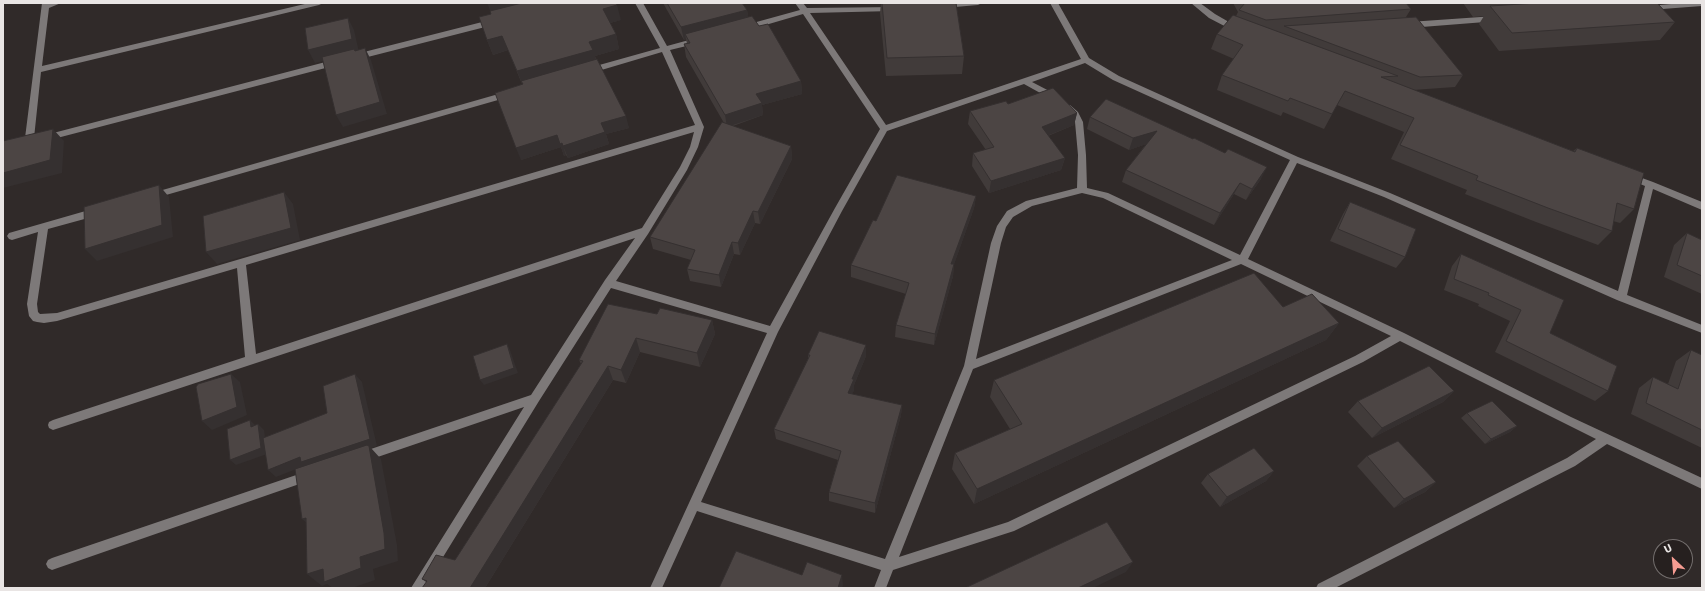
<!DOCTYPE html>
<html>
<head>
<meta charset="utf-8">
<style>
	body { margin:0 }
	#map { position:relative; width:1705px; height:591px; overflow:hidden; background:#302a29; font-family:Signika,sans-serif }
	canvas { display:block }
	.frame { position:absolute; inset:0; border:4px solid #e9e5e4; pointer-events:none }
	.north { position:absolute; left:1653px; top:539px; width:40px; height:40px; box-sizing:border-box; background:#26201f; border:1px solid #746f6e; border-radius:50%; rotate:334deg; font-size:11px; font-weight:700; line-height:16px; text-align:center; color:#e9e5e4 }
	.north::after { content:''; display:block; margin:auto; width:14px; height:18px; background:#f59c92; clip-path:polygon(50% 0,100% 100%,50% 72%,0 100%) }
</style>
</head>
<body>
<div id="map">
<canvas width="1705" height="591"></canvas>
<div class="frame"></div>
<div class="north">U</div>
</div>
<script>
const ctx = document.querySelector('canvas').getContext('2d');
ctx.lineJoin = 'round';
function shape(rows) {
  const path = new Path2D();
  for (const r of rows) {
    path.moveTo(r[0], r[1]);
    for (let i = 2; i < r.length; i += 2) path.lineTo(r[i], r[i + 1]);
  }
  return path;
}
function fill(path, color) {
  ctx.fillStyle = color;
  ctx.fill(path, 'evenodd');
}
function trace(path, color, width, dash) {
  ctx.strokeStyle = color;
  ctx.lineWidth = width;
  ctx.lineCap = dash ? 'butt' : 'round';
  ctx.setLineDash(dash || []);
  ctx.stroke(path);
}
fill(shape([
	[42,3,61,3,49,8,42,66,309,3,323,3,319,5,41,72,34,138,337,59,341,62,337,65,34,144,27,142,25,138,42,3],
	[635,3,643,3,667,46,700,37,704,40,703,42,670,50,704,127,698,147,687,170,648,234,616,281,770,326,835,208,880,129,803,14,745,31,741,28,742,26,800,10,795,3,803,3,807,8,896,7,896,11,893,11,810,13,886,125,1081,59,1050,3,1058,3,1089,58,1119,76,1298,157,1390,193,1618,291,1645,186,1628,179,1626,177,1628,175,1631,174,1653,182,1702,202,1702,210,1653,189,1627,295,1702,325,1702,333,1617,300,1384,197,1297,163,1248,259,1404,333,1571,417,1702,478,1702,489,1607,444,1575,466,1335,588,1316,588,1318,584,1567,458,1596,439,1400,341,1363,362,1014,531,893,570,886,588,874,588,881,570,697,511,662,588,650,588,767,333,611,288,539,401,424,588,411,588,524,407,363,462,359,461,357,457,359,453,531,395,605,280,635,238,53,430,49,428,48,425,49,422,53,420,245,357,237,268,57,321,44,323,37,322,33,321,29,316,27,304,38,232,12,240,9,239,7,236,9,233,96,208,99,209,101,212,99,215,48,229,37,304,38,312,40,314,57,313,695,125,662,52,588,74,584,71,585,69,660,48,635,3],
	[1085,63,1113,80,1290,160,1240,255,1108,193,1087,188,1086,155,1083,122,1078,112,1070,105,1064,105,1063,107,1064,109,1072,116,1075,122,1078,155,1077,188,1026,201,1007,211,997,226,991,243,964,366,885,559,701,502,778,332,842,211,887,131,1024,84,1051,99,1057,99,1058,97,1057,95,1032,82,1085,63],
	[694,132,690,147,680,167,642,228,256,354,246,265,694,132],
	[1082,193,1103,198,1232,260,976,359,1001,243,1006,227,1013,217,1032,206,1082,193],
	[1241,264,1391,336,1355,356,1008,522,899,557,973,369,1241,264],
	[949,3,982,3,978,5,943,8,939,6,940,4,949,3],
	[1191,3,1200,3,1215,14,1241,29,1240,31,1234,31,1209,18,1191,3],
	[1682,3,1702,3,1702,6,1649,10,1645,8,1649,6,1682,3],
	[1495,16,1499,19,1498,21,1409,28,1405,25,1409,22,1495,16],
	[494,19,497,20,497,24,356,60,352,57,356,54,494,19],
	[509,91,512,92,513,94,512,96,152,199,147,196,152,193,509,91],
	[308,471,312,472,314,476,312,480,308,481,52,570,48,568,46,564,48,560,52,558,308,471]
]), '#7d7979');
fill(shape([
	[663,3,742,3,747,10,748,17,801,81,802,94,762,105,763,115,733,126,791,146,792,159,760,224,755,223,740,255,734,254,721,287,690,281,687,269,691,260,653,249,650,237,724,123,686,57,684,44,687,44,686,39,684,40],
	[881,3,956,3,964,56,962,74,886,76,880,13],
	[1233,3,1406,3,1411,9,1406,17,1463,75,1455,87,1413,90,1573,151,1577,148,1634,209,1620,223,1613,221,1612,231,1598,245,1536,222,1465,194,1467,190,1391,159,1404,132,1337,105,1324,129,1283,112,1281,116,1217,90,1222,75,1234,59,1211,49,1217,34,1236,16,1238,12],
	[1463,3,1657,3,1675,22,1660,40,1499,51,1479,24,1484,16,1473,17],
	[621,20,610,23,616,34,619,49,595,56,596,59,629,128,606,134,609,144,568,158,566,155,564,156,561,147,521,160,522,84,508,50,493,55,487,40],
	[1008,104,1077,113,1074,125,1048,136,1065,158,1061,170,989,193,972,166,973,153,986,150,968,124,970,111],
	[1090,117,1261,179,1246,200,1234,194,1214,225,1122,182,1126,170,1146,144,1129,150,1087,129],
	[976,196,974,208,954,264,953,276,934,345,895,337,896,325,906,294,851,277,851,265,876,221],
	[1350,202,1405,257,1396,268,1330,241,1343,214],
	[1687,233,1702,240,1702,294,1664,277,1674,245],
	[1461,254,1550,333,1608,391,1595,401,1495,352,1510,321,1478,306,1479,304,1444,290,1452,266],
	[1283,307,1339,323,1326,340,974,504,952,469,955,453,1010,429,990,397,994,380],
	[657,314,712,320,715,334,700,367,640,352,626,383,613,380,485,588,426,582,422,579,455,560,581,364,579,360],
	[1691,350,1702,355,1702,448,1631,414,1639,388,1653,377,1668,384,1676,361],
	[808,355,866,356,854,385,854,390,852,394,902,405,901,415,875,513,829,501,829,492,838,460,776,439,774,429,808,359],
	[1454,391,1443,402,1372,438,1348,412,1358,401],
	[1467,413,1517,426,1510,432,1485,444,1461,418],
	[1367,456,1436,482,1425,492,1394,508,1357,466],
	[1274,471,1266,481,1220,507,1201,483,1208,474]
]), '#413b3a');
fill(shape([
	[487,3,552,3,493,18],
	[617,5,621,20,606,24,603,9],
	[747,10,749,22,685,34,686,39,684,40,681,27],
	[348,18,354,30,359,52,315,63,308,50],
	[616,34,619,49,595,56,597,64,523,86,517,71,589,42],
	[502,36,508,50,493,55,487,40],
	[365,48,371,60,387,114,343,127,336,115],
	[801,81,802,94,762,105,763,115,727,127,725,115,756,94],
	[1077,113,1074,125,1039,139,1042,127],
	[626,116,629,128,606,134,609,144,568,158,563,146,601,123],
	[53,129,64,141,62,173,3,188,3,173],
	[1157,131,1152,142,1129,150,1133,138],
	[557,135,561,147,521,160,516,148],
	[562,143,566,155,564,156,560,144],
	[791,146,792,159,760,224,758,212],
	[1065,158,1061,170,989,193,991,181],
	[1267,167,1261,179,1246,200,1252,189],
	[1240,183,1234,194,1214,225,1220,213],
	[159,185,169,197,173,237,97,261,85,249],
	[284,192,293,204,300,240,217,264,206,252],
	[976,196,974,208,950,276,951,264],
	[753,211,755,223,740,255,738,243],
	[732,242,734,254,721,287,719,275],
	[954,264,953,276,934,345,935,334],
	[712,320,715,334,700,367,697,353],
	[1339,323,1326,340,974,504,977,489],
	[636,338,640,352,626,383,621,370],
	[507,344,510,350,518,373,484,385,480,380],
	[866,345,866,356,854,385,854,390,849,403,848,393,852,379],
	[608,366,613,380,485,588,470,588],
	[231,374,240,382,247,415,212,430,202,421],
	[355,374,362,382,377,446,371,448,381,459,397,545,398,561,373,569,375,580,352,588,333,588,327,584,322,586,307,574,308,469,304,466,276,477,268,470,300,457],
	[1454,391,1443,402,1372,438,1382,428],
	[902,405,901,415,875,513,875,503],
	[250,420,256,426,251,427],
	[258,424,264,430,267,454,236,465,230,460],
	[1517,426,1510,432,1485,444,1491,439],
	[1274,471,1266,481,1220,507,1227,497],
	[1436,482,1425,492,1394,508,1404,499],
	[306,518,317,532,302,519],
	[1133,562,1126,572,1093,588,1078,588],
	[842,575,843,585,842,588,838,588]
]), '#353030');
const building = shape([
	[522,3,616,3,617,5,603,9,616,34,589,42,593,50,517,71,502,36,487,40,479,17,491,14,490,11,522,3],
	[667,3,742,3,747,10,681,27,667,3],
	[882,3,956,3,964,56,887,58,882,3],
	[1245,3,1406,3,1411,9,1266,20,1239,10,1245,3],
	[1537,3,1657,3,1675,22,1512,33,1490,6,1537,3],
	[1233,15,1398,76,1381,77,1575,152,1577,148,1644,173,1634,209,1617,203,1612,231,1548,208,1476,180,1478,176,1400,145,1414,118,1345,91,1332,114,1290,98,1288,101,1222,75,1243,45,1217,34,1233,15],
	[752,16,759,26,768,24,801,81,756,94,762,103,725,115,684,44,690,43,685,34,752,16],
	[1416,17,1463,75,1420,77,1284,26,1416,17],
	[348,18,352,39,308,50,305,28,348,18],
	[365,48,380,102,336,115,322,57,354,49,355,51,365,48],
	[597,59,626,116,601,123,605,132,563,146,562,143,560,144,557,135,516,148,495,93,523,84,521,81,597,59],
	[1053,88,1077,113,1042,127,1065,158,991,181,973,153,994,147,970,111,1006,101,1008,104,1053,88],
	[1106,99,1193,139,1194,138,1225,153,1228,149,1267,167,1252,189,1240,183,1220,213,1126,170,1157,131,1133,138,1090,117,1106,99],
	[722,122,791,146,758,212,753,211,738,243,732,242,719,275,687,269,695,250,650,237,722,122],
	[53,129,50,160,3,173,3,141,53,129],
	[897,175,976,196,951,264,954,264,935,334,896,325,909,283,851,265,873,220,876,221,897,175],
	[159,185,162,225,85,249,84,207,159,185],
	[284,192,291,228,206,252,203,216,284,192],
	[1350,202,1416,229,1405,257,1338,229,1350,202],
	[1687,233,1702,240,1702,276,1677,265,1687,233],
	[1461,254,1564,300,1550,333,1617,366,1608,391,1506,341,1521,310,1488,295,1489,293,1454,279,1461,254],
	[1254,273,1283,307,1312,294,1339,323,977,489,955,453,1022,424,994,380,1254,273],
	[608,304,657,314,660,308,712,320,697,353,636,338,621,370,608,366,470,588,422,588,427,581,422,579,436,555,455,560,583,361,579,360,608,304],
	[819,331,866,345,852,379,854,379,848,393,902,405,875,503,829,492,841,451,774,429,810,355,808,355,819,331],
	[507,344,514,368,480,380,473,356,507,344],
	[1691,350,1702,355,1702,430,1646,403,1653,377,1678,389,1691,350],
	[1429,366,1454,391,1382,428,1358,401,1429,366],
	[231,374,237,407,202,421,196,387,198,384,231,374],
	[355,374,370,439,301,462,300,457,268,470,263,438,327,413,323,386,355,374],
	[1492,401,1517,426,1491,439,1467,413,1492,401],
	[250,420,251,427,258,424,261,448,230,460,227,429,250,420],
	[1398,441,1436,482,1404,499,1367,456,1398,441],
	[367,445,369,446,384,533,385,549,360,557,361,568,324,582,323,569,307,574,306,518,302,519,295,469,367,445],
	[1254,448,1274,471,1227,497,1208,474,1254,448],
	[1107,522,1133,562,1078,588,967,588,967,587,1107,522],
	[736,551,802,575,807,562,842,575,838,588,719,588,736,551]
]);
fill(building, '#4c4544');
trace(building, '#353030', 1);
</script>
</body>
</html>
